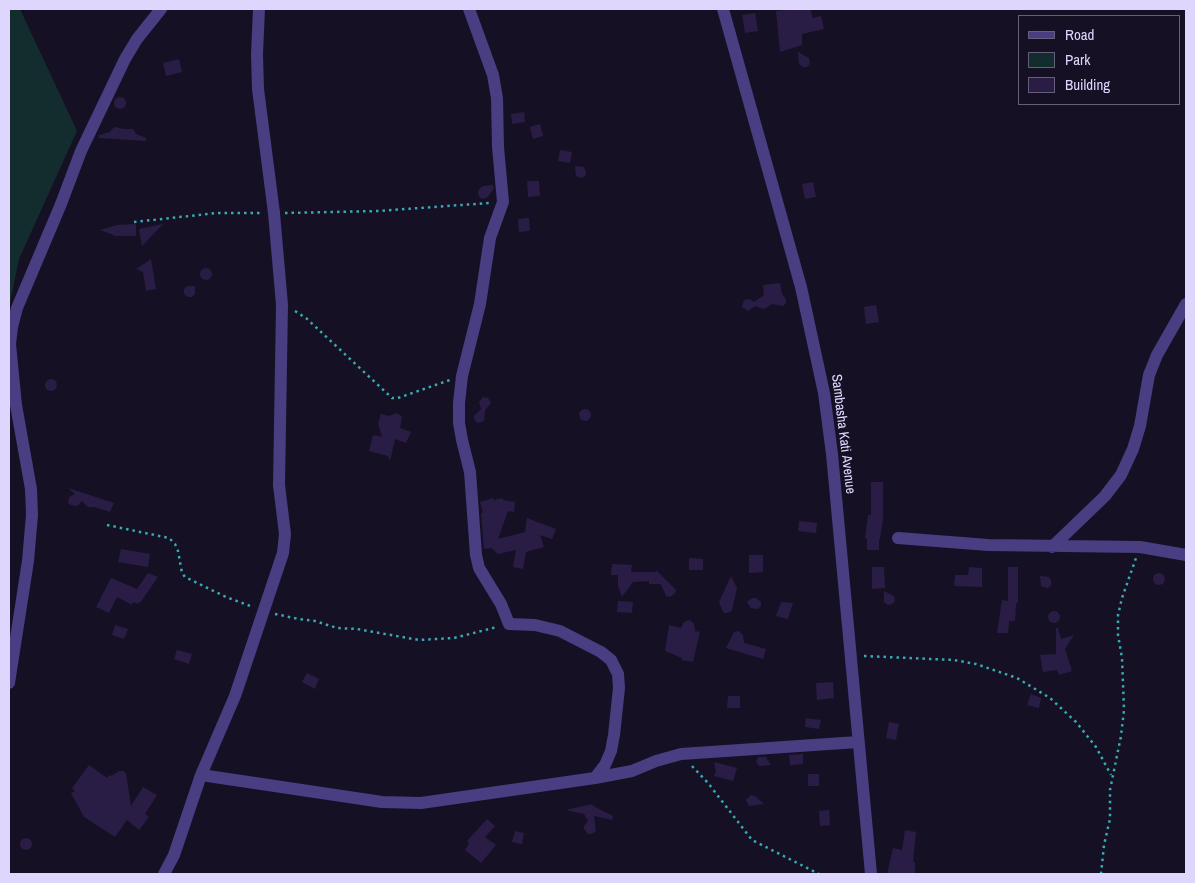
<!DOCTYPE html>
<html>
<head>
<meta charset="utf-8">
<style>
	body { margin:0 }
	#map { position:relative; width:1195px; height:883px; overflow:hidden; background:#161025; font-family:"Archivo Narrow",sans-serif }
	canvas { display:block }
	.frame { position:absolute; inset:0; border:10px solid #dfd6fd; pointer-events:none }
	.legend { position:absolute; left:1018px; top:15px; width:162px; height:90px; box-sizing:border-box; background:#161025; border:1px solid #665f7b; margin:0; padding:6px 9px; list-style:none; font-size:15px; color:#dfd6fd }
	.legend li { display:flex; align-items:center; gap:10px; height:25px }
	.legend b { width:25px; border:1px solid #665f7b }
</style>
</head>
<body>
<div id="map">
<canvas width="1195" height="883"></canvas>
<div class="frame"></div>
<ul class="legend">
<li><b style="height:6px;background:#483e81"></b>Road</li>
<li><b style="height:14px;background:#132c2e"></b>Park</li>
<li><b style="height:14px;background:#2a1d45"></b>Building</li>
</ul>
</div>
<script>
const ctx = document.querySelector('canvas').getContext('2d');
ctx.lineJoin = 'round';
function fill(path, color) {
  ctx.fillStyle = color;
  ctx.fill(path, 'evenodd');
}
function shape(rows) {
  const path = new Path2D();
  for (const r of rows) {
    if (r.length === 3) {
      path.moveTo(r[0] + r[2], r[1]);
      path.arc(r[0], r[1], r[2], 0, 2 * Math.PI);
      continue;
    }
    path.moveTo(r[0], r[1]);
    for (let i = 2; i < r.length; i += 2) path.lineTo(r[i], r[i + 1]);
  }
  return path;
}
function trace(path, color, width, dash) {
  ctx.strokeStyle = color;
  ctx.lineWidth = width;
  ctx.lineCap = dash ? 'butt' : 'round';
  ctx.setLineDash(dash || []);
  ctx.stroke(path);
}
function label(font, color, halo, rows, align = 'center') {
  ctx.font = font + ' "Archivo Narrow",sans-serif';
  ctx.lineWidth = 4.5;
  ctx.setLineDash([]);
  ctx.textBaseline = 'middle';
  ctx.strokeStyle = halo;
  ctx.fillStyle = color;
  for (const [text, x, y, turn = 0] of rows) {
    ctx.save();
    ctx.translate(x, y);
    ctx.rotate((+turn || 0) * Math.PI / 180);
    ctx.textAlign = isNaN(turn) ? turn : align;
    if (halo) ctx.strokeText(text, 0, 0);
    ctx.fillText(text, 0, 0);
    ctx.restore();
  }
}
fill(shape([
	[9,9,20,9,77,131,19,259,9,308]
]), '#132c2e');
fill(shape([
	[800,9,810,9,813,18,821,16,824,29,802,34,802,45,780,52,776,11],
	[755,13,758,31,745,33,742,15],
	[798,52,809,58,810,64,807,67,803,67,799,64],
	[179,59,182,72,166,76,163,63],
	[120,103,6],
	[524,112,525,122,512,124,511,114],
	[540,124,543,136,533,139,530,127],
	[116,127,123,129,133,129,136,134,146,138,146,141,99,138,99,135,110,132,112,129],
	[560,150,572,152,570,163,558,161],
	[575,166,584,167,586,173,585,176,581,178,576,176],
	[527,181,539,181,540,196,528,197],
	[813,182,816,197,805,199,802,184],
	[493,185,494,188,488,197,483,199,479,197,478,192,480,188,483,186],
	[529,218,530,231,519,232,518,219],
	[136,224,136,236,116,236,100,230,117,225],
	[163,224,142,246,139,229],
	[151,259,156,289,146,291,143,272,136,269],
	[206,274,6],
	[780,283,782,294,786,299,786,303,783,306,772,304,764,309,755,306,748,311,742,307,744,300,749,299,754,302,764,295,763,285],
	[187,286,195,286,195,294,192,297,188,297,184,294,184,289],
	[876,305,879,322,866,324,864,307],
	[51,385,6],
	[483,397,488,398,491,403,485,410,484,421,478,423,475,421,474,416,481,409,479,402],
	[585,415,6],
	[397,413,402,417,400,428,411,432,406,443,395,439,390,461,388,456,369,451,373,435,382,437,378,423,381,414,389,416],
	[871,482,883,482,883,520,880,539,879,539,879,550,867,550,867,538,865,538,868,515,871,515],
	[68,488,114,503,110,512,94,507,88,507,82,501,77,506,71,505,68,503,69,497,75,494],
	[493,498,494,500,503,498,503,500,515,502,514,512,508,511,498,539,525,532,527,518,556,529,552,539,540,535,544,547,526,552,523,569,513,567,516,550,498,554,491,548,484,549,481,513,483,513,480,502],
	[799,521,817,523,816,533,798,531],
	[121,549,150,554,148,567,118,562],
	[749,555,763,555,763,572,749,573],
	[689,558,703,559,703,570,689,570],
	[612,564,632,565,631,572,656,572,656,570,676,590,675,593,670,597,666,596,661,584,649,584,649,581,633,582,622,597,618,586,618,575,611,575],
	[872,567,884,567,885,588,872,589],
	[969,567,982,568,982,587,954,586,955,575,968,575],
	[1008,567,1018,567,1018,603,1016,603,1015,621,1009,621,1008,633,997,633,1002,600,1008,601],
	[148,573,158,577,140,603,138,602,137,604,133,602,132,605,117,597,109,613,96,607,111,578,137,589],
	[1159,579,6],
	[731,576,737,588,732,610,730,612,726,613,723,612,719,602],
	[1040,576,1049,577,1051,580,1051,586,1047,588,1041,586],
	[884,591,894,596,895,601,892,604,888,605,884,602],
	[752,598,756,598,761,602,761,606,758,609,751,608,747,602],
	[618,601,633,602,632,613,617,612],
	[781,602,793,603,788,619,776,616],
	[1054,617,6],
	[690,620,694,624,695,631,700,632,693,662,681,660,682,658,665,651,669,625,681,628,684,622],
	[115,625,128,629,124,639,112,635],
	[1056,628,1058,628,1061,639,1074,635,1065,649,1072,671,1059,675,1057,670,1043,672,1040,655,1056,654],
	[739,631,743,635,744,643,766,649,763,659,726,648,734,632],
	[177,650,192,654,189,664,174,659],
	[307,673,319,679,315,689,302,682],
	[833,682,834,698,817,700,816,683],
	[1031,694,1041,698,1039,708,1027,705],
	[728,696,740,696,740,708,727,708],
	[806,718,821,720,819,729,805,727],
	[889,722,899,724,896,740,886,738],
	[803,754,803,764,790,765,789,755],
	[758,757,766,757,771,765,759,766,756,762],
	[714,762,737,768,733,781,714,776,716,772],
	[89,765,107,778,109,775,111,776,119,771,123,771,126,773,131,806,143,787,157,795,145,814,149,817,139,830,127,820,115,837,84,817,71,793,75,791,72,788],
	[808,774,819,774,819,786,808,786],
	[751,795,755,796,764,804,749,806,746,800],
	[592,804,593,806,613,816,612,820,594,816,596,832,595,831,592,834,588,834,584,829,584,826,588,821,584,814,566,810],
	[829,810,830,825,820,826,819,811],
	[487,819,495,826,485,837,496,845,481,863,465,850,469,843,467,841],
	[905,830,916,832,913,862,915,862,915,874,887,874,893,848,902,850],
	[515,831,524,833,522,844,512,842],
	[26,844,6]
]), '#2a1d45');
trace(shape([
	[285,213,378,211,489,203],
	[134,222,217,213,262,213],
	[295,311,306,318,392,398,398,398,450,380],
	[107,525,169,538,175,544,178,551,182,573,185,577,226,597,253,607],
	[275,614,299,619,315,621,337,628,357,629,419,640,454,638,497,627],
	[864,656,954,660,976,664,1017,678,1050,698,1076,722,1096,747,1111,775],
	[692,766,708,783,752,840,819,874],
	[1101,874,1104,845,1110,819,1110,790,1121,736,1124,710,1122,658,1118,635,1118,615,1122,598,1136,558]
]), '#36abb1', 2.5, [2.5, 4]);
trace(shape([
	[723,9,801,287,824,393,832,454,871,874],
	[898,538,988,545,1140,547,1186,555],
	[1052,547,1105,496,1121,475,1133,449,1140,426,1149,375,1157,355,1186,304],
	[9,683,28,561,32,515,31,489,16,405,10,344,12,327,17,308,61,204,81,151,125,59,137,39,161,9],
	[201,775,382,802,421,803,595,778,605,765,611,751,614,735,619,688,618,674,611,660,601,652,560,631,535,625,509,624,501,604,479,568,476,555,470,472,462,440,459,423,459,403,462,376,480,304,490,238,503,202,498,147,497,98,493,75,469,9],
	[595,778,632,771,656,761,681,754,858,742],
	[164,874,174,855,201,775,235,696,283,553,285,534,279,485,282,305,274,213,258,89,257,54,259,9]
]), '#483e81', 12);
label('14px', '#dfd6fd', '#161025', [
	["Sambasha Kati Avenue",843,434,83]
]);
</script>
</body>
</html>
